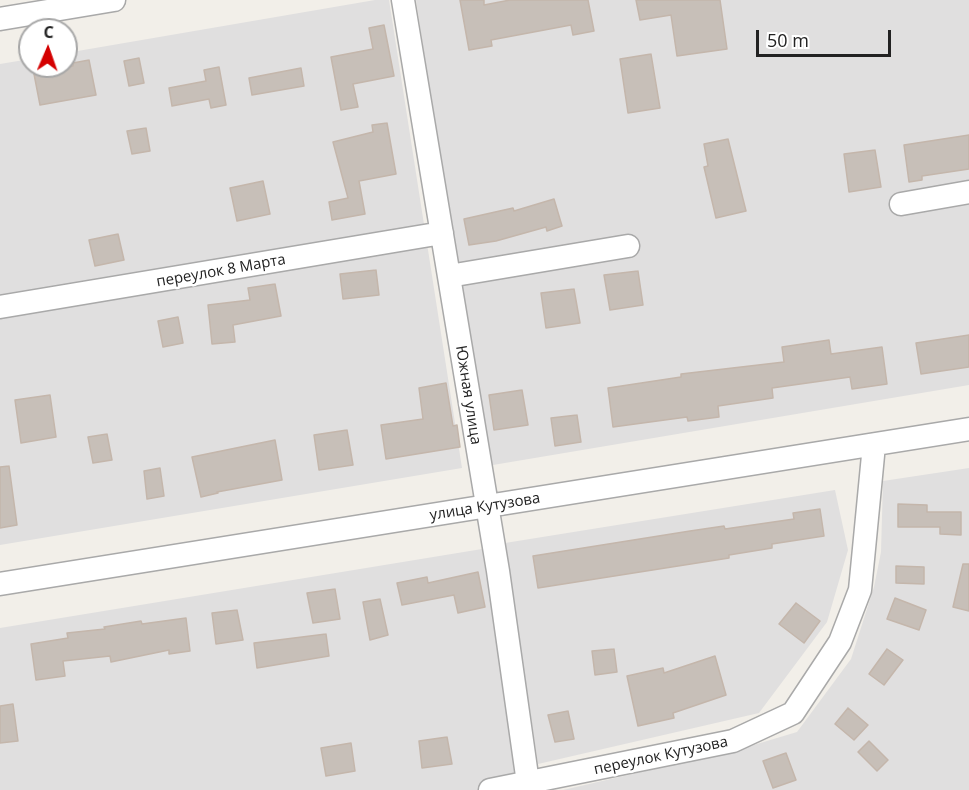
<!DOCTYPE html>
<html>
<head>
<meta charset="utf-8">
<style>
	body { margin:0 }
	#map { position:relative; width:969px; height:790px; overflow:hidden; background:#f2efe9; font-family:"Open Sans",sans-serif }
	canvas { display:block }
	.north { position:absolute; left:18px; top:18px; width:60px; height:60px; box-sizing:border-box; background:#fff; border:2px solid #a7a7a7; border-radius:50%; rotate:2deg; font-size:16px; font-weight:700; line-height:24px; text-align:center; color:#222 }
	.north::after { content:''; display:block; margin:auto; width:21px; height:27px; background:#d40000; clip-path:polygon(50% 0,100% 100%,50% 72%,0 100%) }
	.scale { position:absolute; left:756px; top:30px; width:135px; height:27px; box-sizing:border-box; border:3px solid #222; border-top:0; padding-left:8px; font-size:18px; line-height:21px; white-space:nowrap; color:#222; -webkit-text-stroke:4px #fff; paint-order:stroke }
</style>
</head>
<body>
<div id="map">
<canvas width="969" height="790"></canvas>
<div class="north">С</div>
<div class="scale">50 m</div>
</div>
<script>
const ctx = document.querySelector('canvas').getContext('2d');
ctx.lineJoin = 'round';
function fill(path, color) {
  ctx.fillStyle = color;
  ctx.fill(path, 'evenodd');
}
function shape(rows) {
  const path = new Path2D();
  for (const r of rows) {
    path.moveTo(r[0], r[1]);
    for (let i = 2; i < r.length; i += 2) path.lineTo(r[i], r[i + 1]);
  }
  return path;
}
function trace(path, color, width, dash) {
  ctx.strokeStyle = color;
  ctx.lineWidth = width;
  ctx.lineCap = dash ? 'butt' : 'round';
  ctx.setLineDash(dash || []);
  ctx.stroke(path);
}
function label(font, color, halo, rows, align = 'center') {
  ctx.font = font + ' "Open Sans",sans-serif';
  ctx.lineWidth = 5;
  ctx.setLineDash([]);
  ctx.textBaseline = 'middle';
  ctx.strokeStyle = halo;
  ctx.fillStyle = color;
  for (const [text, x, y, turn = 0] of rows) {
    ctx.save();
    ctx.translate(x, y);
    ctx.rotate((+turn || 0) * Math.PI / 180);
    ctx.textAlign = isNaN(turn) ? turn : align;
    if (halo) ctx.strokeText(text, 0, 0);
    ctx.fillText(text, 0, 0);
    ctx.restore();
  }
}
fill(shape([
	[375,0,389,0,462,468,0,545,0,64,30,59,30,66,66,66,66,53],
	[416,0,969,0,969,385,487,466],
	[969,468,969,790,563,790,737,750,797,732,851,659,874,587,881,552,883,481],
	[835,490,848,550,827,622,759,713,538,764,505,543],
	[482,549,521,790,0,790,0,628]
]), '#e0dfdf');
const building = shape([
	[460,0,484,0,484,5,510,0,588,0,594,31,573,35,571,25,491,40,492,46,469,50,460,0],
	[636,0,720,0,727,49,677,56,671,15,640,20,636,0],
	[384,25,394,76,353,84,358,107,341,110,331,57,373,49,369,28,384,25],
	[651,54,660,108,628,113,620,59,651,54],
	[139,58,144,83,129,86,124,61,139,58],
	[89,60,96,95,40,105,34,74,73,66,73,63,89,60],
	[219,67,226,105,211,108,209,99,172,106,169,88,206,81,204,70,219,67],
	[301,68,304,86,252,95,249,78,301,68],
	[387,123,396,174,359,181,365,214,332,220,329,202,348,198,333,142,373,132,372,125,387,123],
	[146,128,150,151,132,154,127,131,146,128],
	[969,135,969,169,922,176,922,180,909,182,904,145,969,135],
	[728,139,746,211,716,218,704,167,708,166,704,144,728,139],
	[875,150,881,187,849,192,844,154,875,150],
	[263,181,270,214,237,221,230,188,263,181],
	[554,199,562,226,547,231,546,227,496,241,469,245,464,219,513,208,514,211,554,199],
	[118,234,124,260,95,266,89,240,118,234],
	[376,270,379,295,343,299,340,274,376,270],
	[638,271,643,305,610,310,604,275,638,271],
	[275,284,281,316,233,325,235,342,212,344,208,305,250,300,248,288,275,284],
	[574,289,580,323,546,328,541,293,574,289],
	[178,317,183,343,163,347,158,321,178,317],
	[969,335,969,367,921,374,916,343,969,335],
	[829,340,831,354,882,347,887,384,852,389,850,377,772,388,773,398,718,406,719,417,688,421,687,417,613,427,608,388,681,377,681,374,784,362,782,347,829,340],
	[446,383,453,426,457,425,460,447,386,459,381,425,423,419,419,388,446,383],
	[522,390,528,425,494,430,489,395,522,390],
	[50,395,56,437,21,443,15,400,50,395],
	[577,415,581,442,555,446,551,418,577,415],
	[347,430,353,465,319,470,314,435,347,430],
	[107,434,112,460,93,463,88,437,107,434],
	[275,440,282,480,217,492,218,493,201,497,192,457,275,440],
	[9,466,17,525,0,528,0,467,9,466],
	[160,468,164,496,147,499,144,471,160,468],
	[898,504,927,505,927,512,961,512,961,535,940,534,940,527,898,527,898,504],
	[820,509,824,536,772,544,772,548,729,555,729,558,538,588,533,556,690,531,724,526,725,529,794,519,793,513,820,509],
	[963,564,969,564,969,611,953,607,963,564],
	[896,566,924,567,924,584,896,583,896,566],
	[478,572,485,607,458,613,454,595,402,605,397,583,427,577,428,583,478,572],
	[335,589,340,619,313,623,307,593,335,589],
	[895,598,926,610,919,630,887,619,895,598],
	[380,599,388,635,370,640,363,602,380,599],
	[796,603,820,621,804,643,779,624,796,603],
	[237,610,243,640,216,644,212,613,237,610],
	[186,618,190,651,169,654,169,650,111,662,110,656,63,661,65,676,36,680,31,644,68,638,67,633,105,629,104,627,141,621,142,624,186,618],
	[326,634,329,656,257,668,254,643,326,634],
	[614,649,617,672,595,675,592,651,614,649],
	[887,649,903,660,884,685,869,674,887,649],
	[715,656,726,695,673,713,674,718,638,726,627,676,663,668,664,673,715,656],
	[13,704,18,741,0,743,0,706,13,704],
	[848,708,868,725,854,740,835,724,848,708],
	[568,711,574,739,555,742,548,715,568,711],
	[447,737,452,764,422,768,419,741,447,737],
	[869,741,888,760,877,771,858,752,869,741],
	[351,743,355,771,326,776,321,748,351,743],
	[786,753,796,780,773,788,763,761,786,753]
]);
fill(building, '#c7bfb8');
trace(building, '#c4b6ab', 1.5);
const minor = shape([
	[403,0,498,571,529,790],
	[0,19,114,0],
	[901,204,969,192],
	[449,276,628,246],
	[0,307,442,233],
	[0,584,969,429],
	[490,790,733,741,793,713,840,642,860,590,874,445]
]);
trace(minor, '#a9a9a9', 25);
trace(minor, '#fff', 22);
label('15px', '#222', '#fff', [
	["переулок 8 Марта",221,271,-10],
	["Южная улица",468,395,81],
	["улица Кутузова",485,507,-9],
	["переулок Кутузова",661,756,-12]
]);
</script>
</body>
</html>
